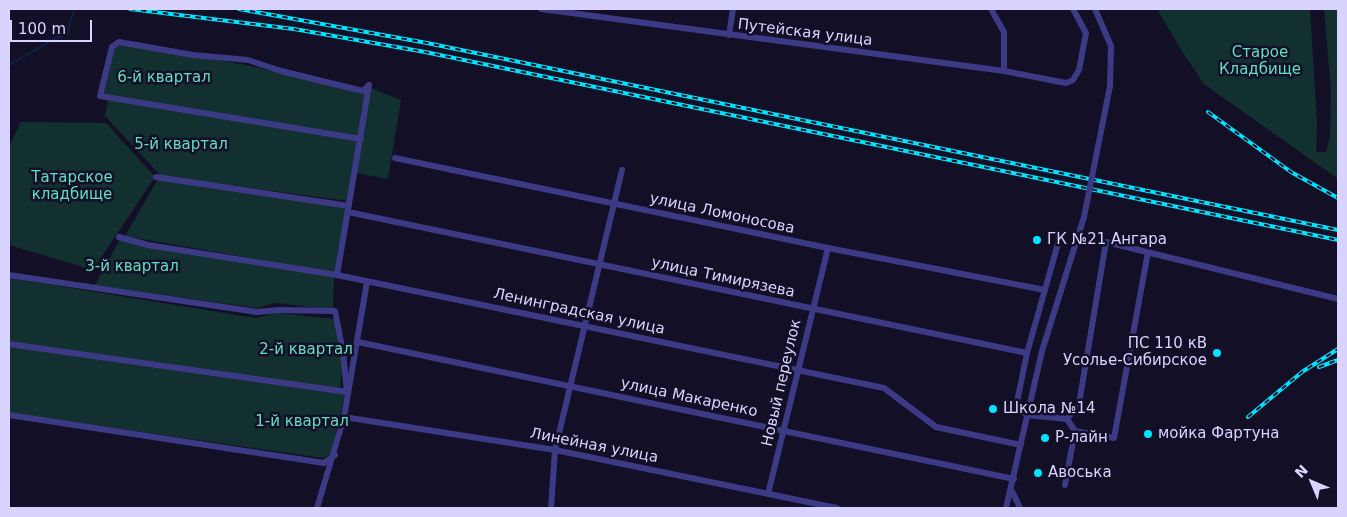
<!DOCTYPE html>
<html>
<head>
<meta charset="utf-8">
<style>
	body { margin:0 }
	#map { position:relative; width:1347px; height:517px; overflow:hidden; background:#130f26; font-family:"DejaVu Sans",sans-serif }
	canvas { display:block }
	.frame { position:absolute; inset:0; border:10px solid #d9d4ff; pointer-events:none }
	.north { position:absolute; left:1287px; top:457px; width:50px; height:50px; -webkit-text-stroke:4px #130f26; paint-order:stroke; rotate:315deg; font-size:14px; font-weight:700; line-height:20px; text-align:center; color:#d9d4ff }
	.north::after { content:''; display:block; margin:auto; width:18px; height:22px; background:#d9d4ff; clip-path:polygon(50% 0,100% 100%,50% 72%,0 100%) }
	.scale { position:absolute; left:10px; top:20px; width:82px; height:22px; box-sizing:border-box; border:2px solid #d9d4ff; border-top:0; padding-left:6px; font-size:15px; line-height:18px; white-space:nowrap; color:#d9d4ff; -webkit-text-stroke:4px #130f26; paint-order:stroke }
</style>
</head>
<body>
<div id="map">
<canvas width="1347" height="517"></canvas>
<div class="frame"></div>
<div class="north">N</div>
<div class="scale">100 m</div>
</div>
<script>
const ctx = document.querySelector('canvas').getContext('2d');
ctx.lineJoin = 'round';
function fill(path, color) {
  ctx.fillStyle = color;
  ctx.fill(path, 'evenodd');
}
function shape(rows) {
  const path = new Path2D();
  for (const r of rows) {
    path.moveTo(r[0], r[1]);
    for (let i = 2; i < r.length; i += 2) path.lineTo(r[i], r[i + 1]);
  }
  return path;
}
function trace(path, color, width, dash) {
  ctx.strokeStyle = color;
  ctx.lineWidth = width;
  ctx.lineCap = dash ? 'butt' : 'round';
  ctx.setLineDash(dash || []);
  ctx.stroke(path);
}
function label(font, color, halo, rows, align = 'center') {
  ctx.font = font + ' "DejaVu Sans",sans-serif';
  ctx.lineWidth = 5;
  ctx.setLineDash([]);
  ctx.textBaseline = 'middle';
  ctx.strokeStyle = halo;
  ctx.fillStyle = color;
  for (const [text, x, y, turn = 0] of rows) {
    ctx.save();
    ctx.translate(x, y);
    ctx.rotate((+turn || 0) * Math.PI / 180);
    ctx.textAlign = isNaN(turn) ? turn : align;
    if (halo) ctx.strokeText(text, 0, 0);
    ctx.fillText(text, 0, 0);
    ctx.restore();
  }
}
fill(shape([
	[1157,9,1310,9,1317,121,1316,152,1326,152,1330,137,1331,91,1324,9,1338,9,1338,179,1204,84,1181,50],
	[121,44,246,65,366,93,359,137,103,94,114,49],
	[371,88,401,100,388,179,356,173],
	[108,99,357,140,348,201,161,176,105,116],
	[21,122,106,123,155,177,93,270,9,245,9,147],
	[158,179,346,207,335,273,125,236],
	[120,239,334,277,333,310,276,303,256,308,95,285],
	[9,278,256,318,277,313,335,319,343,358,340,390,9,342],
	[9,346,345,394,331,454,323,458,9,413]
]), '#12302f');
trace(shape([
	[9,65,54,39,68,34,70,22,75,9]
]), '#0c2248', 2);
trace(shape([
	[541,9,1004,71,1066,83,1073,80,1079,70,1086,33,1073,9],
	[991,9,1004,32,1004,71],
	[1095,9,1111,46,1110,86],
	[729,35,733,9],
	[361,139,100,96,112,47,119,42,193,55,248,60,281,71,363,91,369,85],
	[395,158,828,248,1045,290],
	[156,177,349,206],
	[348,212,1027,353,1017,402,1019,410,1027,415,1067,419],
	[119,237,148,245,337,275,884,388,936,427,1021,445],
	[9,275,257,312,279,310,335,311,343,352,347,392,9,344],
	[337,275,369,85],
	[358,342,1014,479],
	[1027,353,1061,233],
	[9,415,324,463,335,455],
	[344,417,555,450,837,508],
	[1075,431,1114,438,1148,252],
	[1065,485,1075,431,1067,419,1079,404,1106,242,1338,299],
	[1012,491,1020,508],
	[768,494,828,248],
	[317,508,344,417,367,282],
	[551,508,555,450,622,170],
	[1006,508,1042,351,1084,217]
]), '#3d3a85', 6);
const rail = shape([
	[130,9,294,29,425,52,1338,240],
	[239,9,427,43,1338,230],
	[1208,112,1291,172,1338,198],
	[1319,367,1338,360],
	[1248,417,1302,372,1338,349]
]);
trace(rail, '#00e5ff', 4);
trace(rail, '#130f26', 2, [5.5]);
trace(shape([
	[1084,217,1110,86]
]), '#3d3a85', 6);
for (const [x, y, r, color] of [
	[1037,240,5,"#00e5ff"],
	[1217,353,5,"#00e5ff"],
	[993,409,5,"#00e5ff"],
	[1148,434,5,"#00e5ff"],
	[1045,438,5,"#00e5ff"],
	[1038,473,5,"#00e5ff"]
]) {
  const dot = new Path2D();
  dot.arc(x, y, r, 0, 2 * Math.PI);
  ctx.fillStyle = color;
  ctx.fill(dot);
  trace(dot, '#130f26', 2);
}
label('15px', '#d9d4ff', '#130f26', [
	["Путейская улица",805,33,7],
	["улица Ломоносова",722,214,12],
	["улица Тимирязева",723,278,12],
	["Ленинградская улица",579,312,12],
	["Новый переулок",782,383,-77],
	["улица Макаренко",689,398,12],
	["Линейная улица",594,446,11]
]);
label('15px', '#5fe0c0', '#130f26', [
	["Старое",1260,53],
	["Кладбище",1260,70],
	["6-й квартал",164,78],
	["5-й квартал",181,145],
	["Татарское",72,178],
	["кладбище",72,195],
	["3-й квартал",132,267],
	["2-й квартал",306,350],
	["1-й квартал",302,422]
]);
label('15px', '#d9d4ff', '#130f26', [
	["ГК №21 Ангара",1047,240],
	["ПС 110 кВ",1207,344,"right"],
	["Усолье-Сибирское",1207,361,"right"],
	["Школа №14",1003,409],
	["мойка Фартуна",1158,434],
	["Р-лайн",1055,438],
	["Авоська",1048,473]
], 'left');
</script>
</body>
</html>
